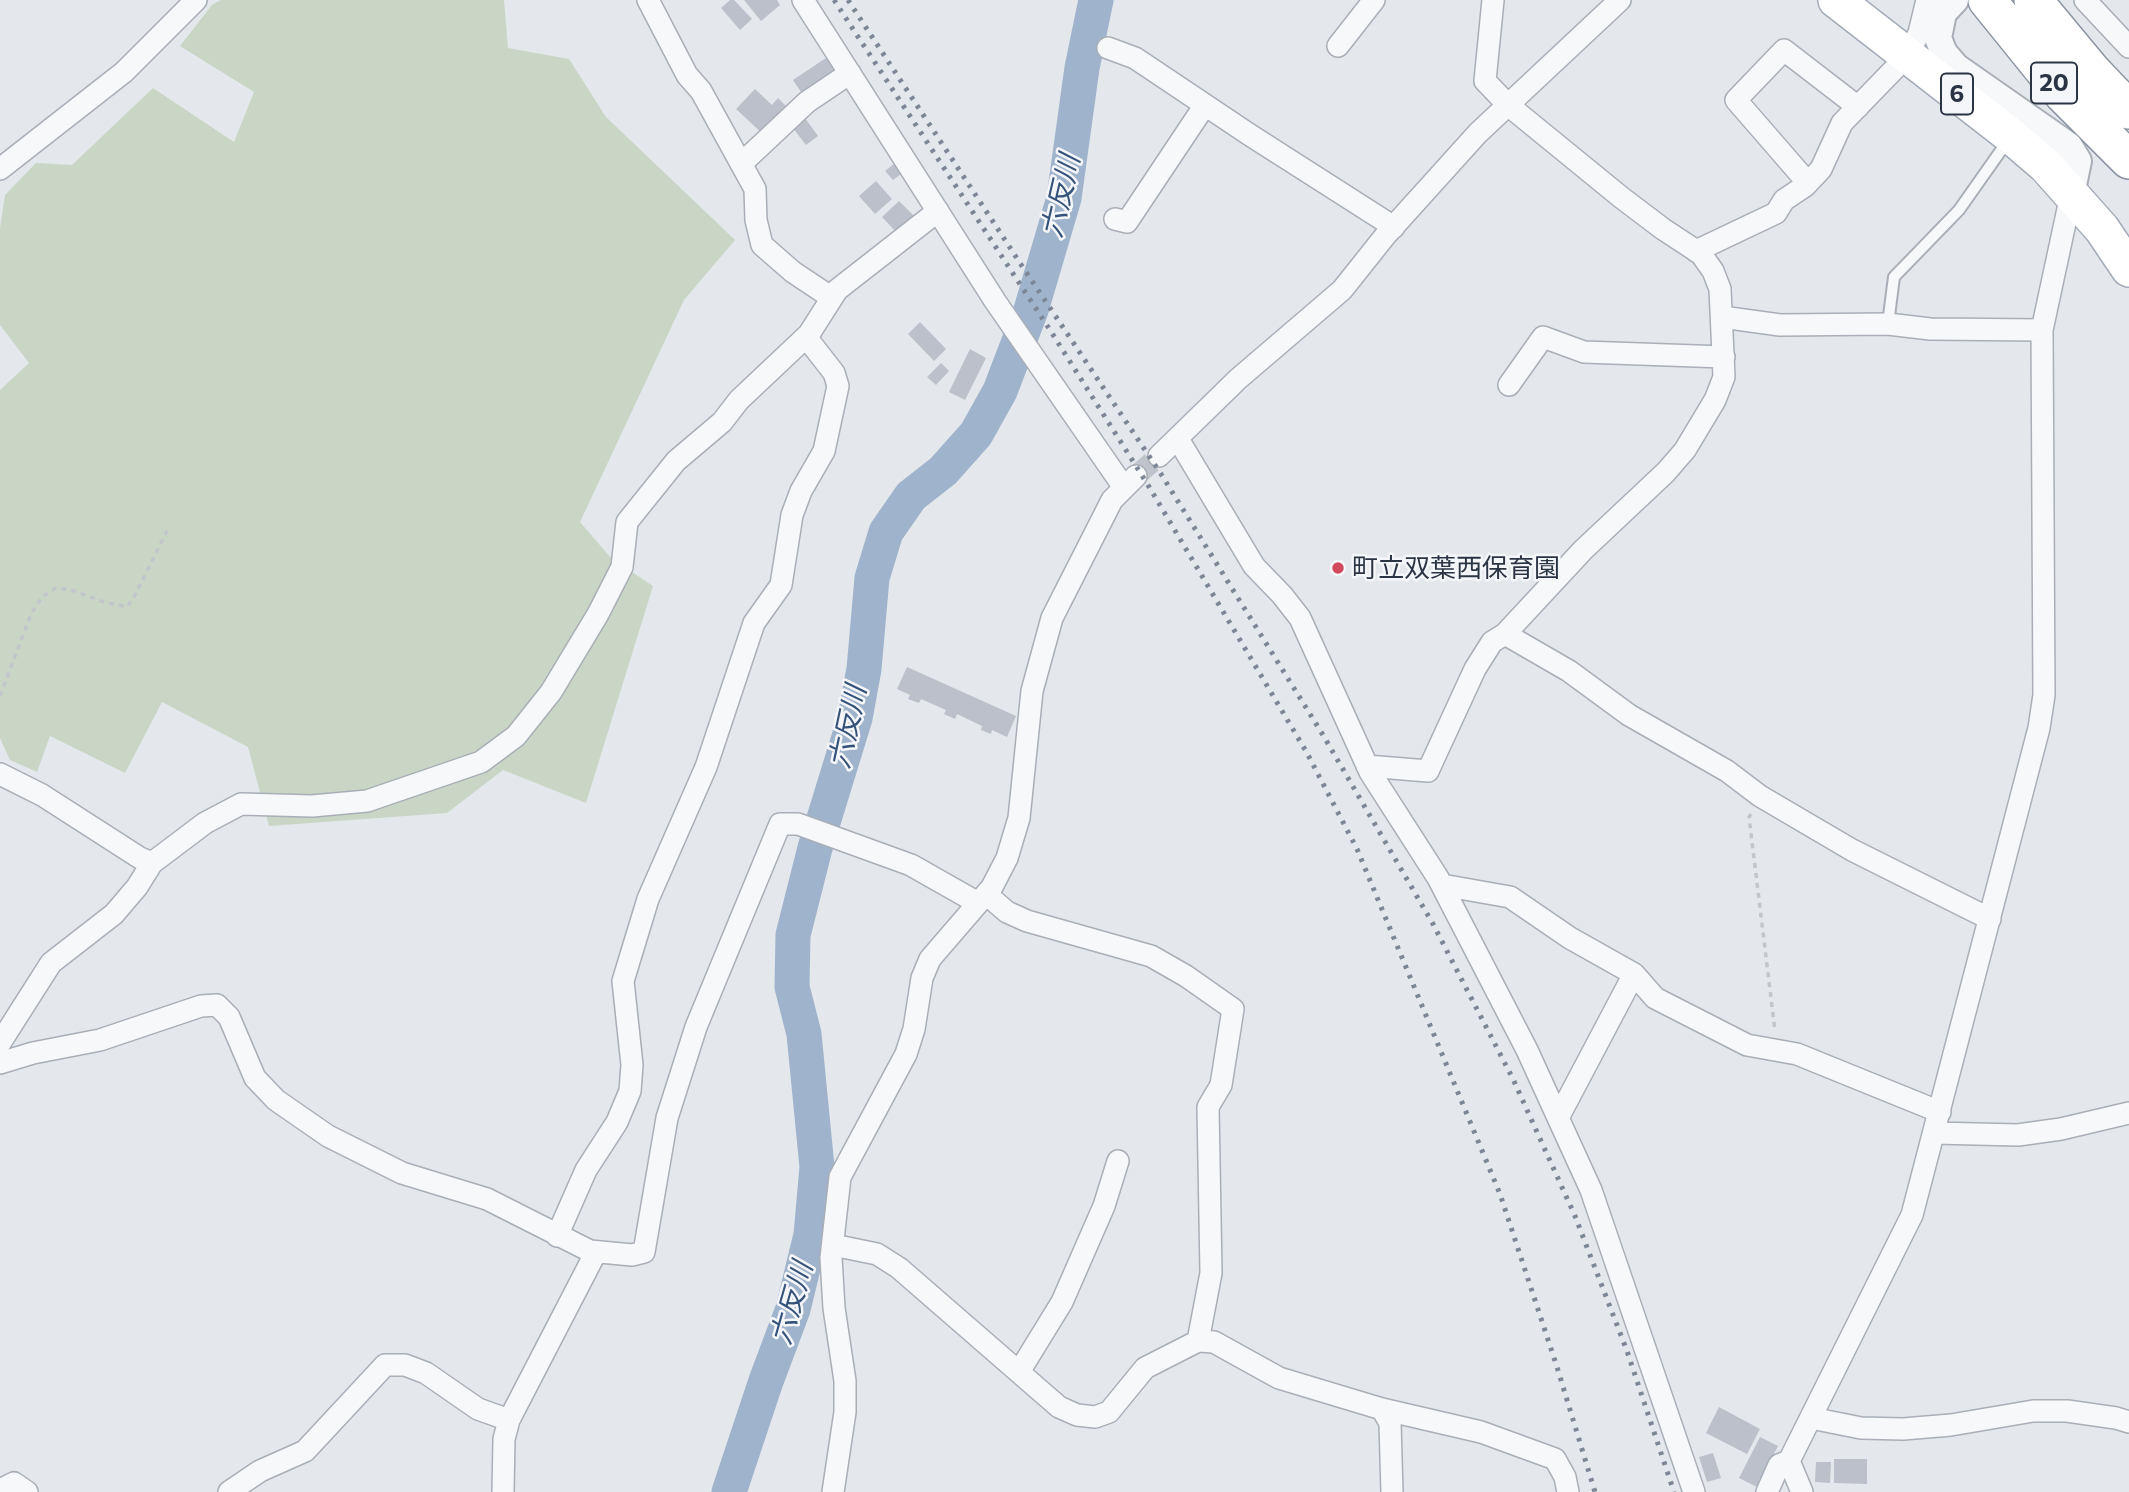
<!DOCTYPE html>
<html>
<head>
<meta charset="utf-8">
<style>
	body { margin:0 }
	canvas { display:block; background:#e4e7ec }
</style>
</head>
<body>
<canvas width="2129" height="1492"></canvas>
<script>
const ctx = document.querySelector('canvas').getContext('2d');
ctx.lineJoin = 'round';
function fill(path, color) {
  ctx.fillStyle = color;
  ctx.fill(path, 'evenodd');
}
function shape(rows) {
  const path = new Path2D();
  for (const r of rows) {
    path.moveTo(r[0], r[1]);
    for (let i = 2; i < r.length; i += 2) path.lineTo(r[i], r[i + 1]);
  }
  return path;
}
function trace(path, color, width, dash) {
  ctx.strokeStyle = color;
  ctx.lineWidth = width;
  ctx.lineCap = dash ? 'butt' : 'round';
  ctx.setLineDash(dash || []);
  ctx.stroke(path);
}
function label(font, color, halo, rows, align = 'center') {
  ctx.font = font + ' Commissioner,"Noto Sans JP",sans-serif';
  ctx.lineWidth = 5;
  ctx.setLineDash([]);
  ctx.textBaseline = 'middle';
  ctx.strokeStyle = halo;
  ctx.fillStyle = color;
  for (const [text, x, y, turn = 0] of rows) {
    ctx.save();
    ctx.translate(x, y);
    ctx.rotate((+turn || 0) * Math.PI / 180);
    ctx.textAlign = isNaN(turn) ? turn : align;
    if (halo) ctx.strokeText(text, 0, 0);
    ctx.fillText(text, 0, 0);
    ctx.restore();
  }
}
fill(shape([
	[221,0,504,0,508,48,569,59,606,117,735,240,684,300,580,522,611,558,653,586,586,803,503,770,447,813,269,826,248,747,162,702,125,773,50,736,37,772,10,760,0,738,0,390,29,363,0,325,0,228,5,195,36,163,72,165,153,88,234,142,254,92,180,46,212,5]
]), '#c9d6c5');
trace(shape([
	[729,1492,766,1381,793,1309,811,1235,817,1167,804,1034,792,987,793,935,815,848,855,718,864,669,872,578,886,532,911,496,943,471,976,434,1000,391,1031,310,1064,198,1082,68,1096,0]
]), '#9fb4cc', 35);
fill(shape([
	[730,0,734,0,752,19,740,30,721,8],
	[744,0,777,0,780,5,761,21],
	[832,54,842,70,803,95,793,80],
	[755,89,772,105,778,98,788,108,764,135,736,109],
	[802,114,818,136,806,145,789,123],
	[900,159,908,169,893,180,885,171],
	[876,181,892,199,875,214,859,196],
	[899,201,917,219,900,236,882,217],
	[920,322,946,349,934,361,908,334],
	[970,349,986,358,965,400,949,392],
	[941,363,949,371,936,385,927,377],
	[907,667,1016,716,1007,737,992,730,991,734,981,730,982,726,957,714,955,719,944,714,946,710,921,699,919,703,908,699,910,695,897,689],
	[1719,1407,1760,1429,1747,1454,1706,1433],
	[1760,1437,1778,1446,1757,1487,1739,1478],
	[1713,1453,1721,1478,1707,1482,1699,1457],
	[1834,1459,1867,1459,1867,1484,1834,1483],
	[1816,1462,1831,1462,1830,1483,1815,1482]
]), '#bbc0ca');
trace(shape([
	[1136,476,1159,456]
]), '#bfc3cb', 21, [21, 10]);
const service = shape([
	[1888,324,1894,277,1959,210,2009,139]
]);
const minor = shape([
	[648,0,687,75,701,91,755,189,756,220,762,245,793,272,832,298],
	[803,0,995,301,1123,486],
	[2085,0,2129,47],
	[1338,46,1374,0],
	[1108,48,1135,58,1250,135,1394,227],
	[741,164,807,102,850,73],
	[0,169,124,72,196,0],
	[1808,183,1736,100,1784,50,1858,107],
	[1115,219,1127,222,1205,105],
	[1696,251,1776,213,1784,200,1805,186,1821,169,1842,123,1907,56,1919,33,1927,0],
	[1722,317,1780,325,1888,324,1930,329,2042,330],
	[1509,385,1543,337,1584,352,1724,357],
	[1178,439,1254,566,1282,595,1300,618,1370,772,1438,878,1527,1050,1591,1190,1694,1492],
	[1159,456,1238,379,1342,290,1385,236,1478,133,1620,0],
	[1505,634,1569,671,1629,715,1727,771,1760,796,1852,850,1990,919],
	[1367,766,1428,771,1475,669,1492,642,1505,634,1583,550,1666,472,1685,450,1715,400,1724,377,1720,289,1713,271,1701,254,1663,229,1622,198,1508,105,1485,81,1493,0],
	[0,774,42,795,140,858,152,863],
	[1442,885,1510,897,1570,938,1634,974,1655,998,1747,1045,1797,1054,1940,1112],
	[986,894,1007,912,1027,921,1151,956,1186,976,1233,1009,1221,1085,1208,1107,1211,1273,1198,1341],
	[0,1043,51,963,114,914,137,887,152,863,205,823,241,804,312,806,367,801,481,762,516,736,551,692,598,614,622,567,627,522,676,461,722,422,739,400,809,334,837,290,938,211],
	[0,1063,33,1053,100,1040,201,1006,217,1005,229,1017,255,1078,276,1100,328,1136,402,1173,487,1199,590,1251,632,1255,644,1252,667,1118,696,1027,780,824,798,824,911,865,978,903],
	[1558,1118,1634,974],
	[1934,1133,2018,1135,2061,1129,2129,1113],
	[557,1236,586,1170,617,1122,630,1091,632,1065,623,981,648,899,706,767,754,623,781,585,792,515,801,491,824,451,838,386,834,373,806,337],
	[833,1245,877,1254,899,1268,1059,1407,1077,1415,1095,1417,1109,1412,1145,1368,1198,1341,1214,1342,1279,1378,1382,1409,1390,1423,1392,1492],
	[1019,1372,1062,1302,1104,1206,1118,1161],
	[1382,1409,1481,1432,1555,1459,1565,1477,1568,1492],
	[1811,1418,1861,1428,1903,1429,1951,1425,2033,1411,2067,1411,2116,1418,2129,1422],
	[1789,1461,1802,1492],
	[0,1490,14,1483,27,1492],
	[229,1492,260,1471,305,1451,385,1365,405,1365,426,1373,478,1409,509,1420],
	[503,1492,504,1439,509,1420,596,1252],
	[833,1492,845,1412,845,1381,834,1308,831,1258,840,1177,906,1054,914,1029,922,978,930,959,992,887,1007,858,1019,818,1032,691,1052,618,1112,500,1136,476],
	[1767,1492,1779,1465,1789,1461,1912,1215,2039,728,2044,695,2042,330,2071,195]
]);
const tertiary = shape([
	[1955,0,1943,13,1938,38,1944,53,1956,67,2069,146,2078,161,2071,195]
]);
const primary = shape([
	[1836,0,2011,136,2046,166,2102,229,2129,269]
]);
const trunk = shape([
	[1987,0,2063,94,2129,160],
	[2033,0,2092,71,2129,110]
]);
trace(service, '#a9aeb7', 14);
trace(minor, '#a9aeb7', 24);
trace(tertiary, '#a9aeb7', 30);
trace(primary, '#a3abb8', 38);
trace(trunk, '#8b94a3', 40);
trace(shape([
	[0,696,31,614,42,597,56,588,72,590,104,602,127,607,134,597,168,529],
	[1751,814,1749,817,1775,1031]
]), '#c2c5cb', 3.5, [5, 5]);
trace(service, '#f7f8fa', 10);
trace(minor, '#f7f8fa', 21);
trace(tertiary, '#f7f8fa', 26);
trace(primary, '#fff', 35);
trace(trunk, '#fff', 37);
trace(shape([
	[834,0,1050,330,1148,485,1307,753,1357,849,1500,1194,1557,1367,1595,1492],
	[848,0,1022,266,1161,474,1323,735,1433,924,1513,1079,1575,1216,1627,1351,1674,1492]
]), '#7d8696', 5, [3.5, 7]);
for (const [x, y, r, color] of [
	[1338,568,7,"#d1495b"]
]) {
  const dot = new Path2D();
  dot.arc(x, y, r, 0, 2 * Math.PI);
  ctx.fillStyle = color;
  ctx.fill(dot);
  trace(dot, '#f4f6f9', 2.5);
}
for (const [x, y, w] of [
	[2054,83,46],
	[1957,94,32]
]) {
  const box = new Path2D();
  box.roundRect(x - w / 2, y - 20.5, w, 41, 5);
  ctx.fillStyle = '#f4f6f9';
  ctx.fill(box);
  trace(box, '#2b3445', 2);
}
label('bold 24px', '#2b3445', null, [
	["20",2054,83],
	["6",1957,94]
]);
label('26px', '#2b3445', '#f4f6f9', [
	["町立双葉西保育園",1352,568]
], 'left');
label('italic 28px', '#34527a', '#f4f6f9', [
	["六反川",1061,196,-77],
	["六反川",848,727,-78],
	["六反川",792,1303,-74]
]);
</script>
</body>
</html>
